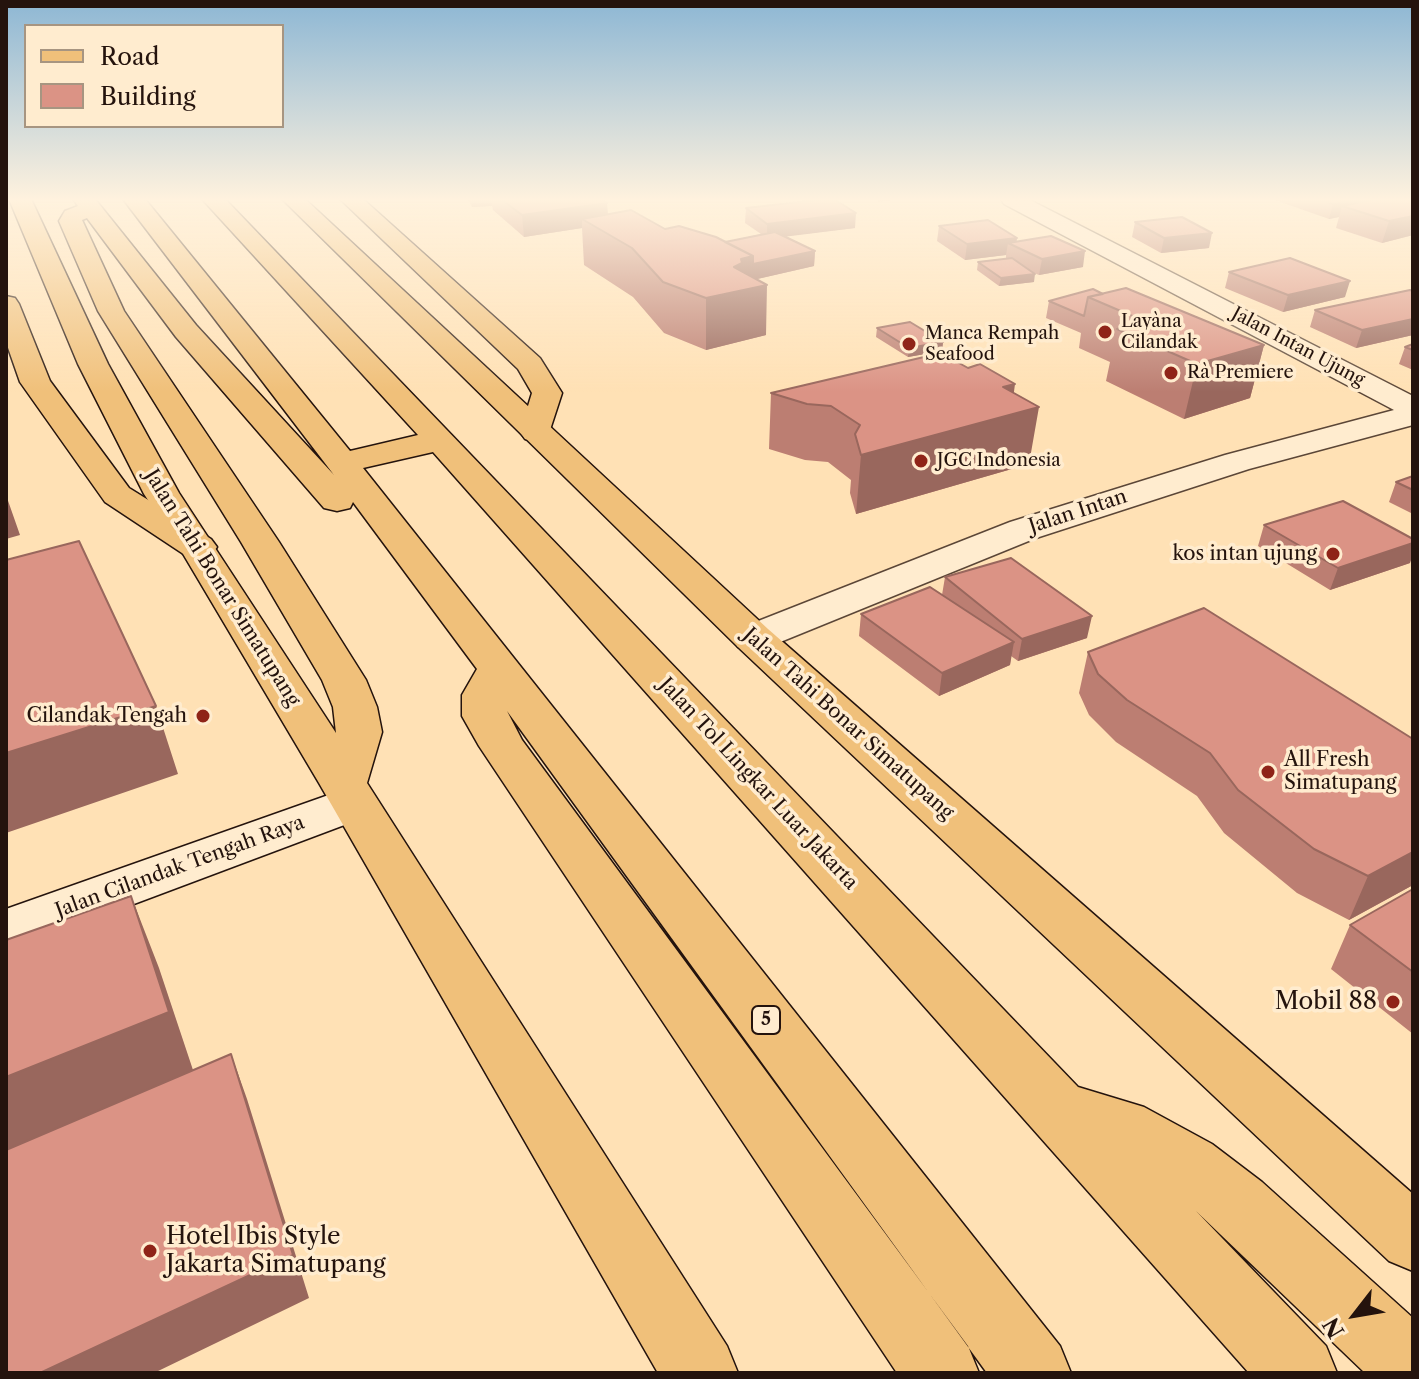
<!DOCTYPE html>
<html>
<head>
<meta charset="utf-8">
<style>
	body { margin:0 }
	#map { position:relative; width:1419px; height:1379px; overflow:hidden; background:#ffe1b5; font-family:"Libre Caslon Text",serif }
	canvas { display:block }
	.frame { position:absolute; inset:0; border:8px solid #24130d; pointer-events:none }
	.legend { position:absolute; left:24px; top:24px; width:260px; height:104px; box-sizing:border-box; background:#ffeccf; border:2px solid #a79581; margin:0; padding:10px 14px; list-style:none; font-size:24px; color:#24130d }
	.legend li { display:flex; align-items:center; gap:16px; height:40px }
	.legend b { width:40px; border:2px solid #a79581 }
	.north { position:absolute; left:1315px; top:1275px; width:80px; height:80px; -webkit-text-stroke:6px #ffeccf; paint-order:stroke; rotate:239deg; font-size:22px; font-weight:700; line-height:32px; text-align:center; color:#24130d }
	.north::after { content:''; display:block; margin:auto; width:28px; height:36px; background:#24130d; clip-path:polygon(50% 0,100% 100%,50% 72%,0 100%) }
</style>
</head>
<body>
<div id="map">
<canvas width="1419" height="1379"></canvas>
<div class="frame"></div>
<ul class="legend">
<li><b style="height:10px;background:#f0c07a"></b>Road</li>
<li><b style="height:22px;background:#db9385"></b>Building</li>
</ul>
<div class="north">N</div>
</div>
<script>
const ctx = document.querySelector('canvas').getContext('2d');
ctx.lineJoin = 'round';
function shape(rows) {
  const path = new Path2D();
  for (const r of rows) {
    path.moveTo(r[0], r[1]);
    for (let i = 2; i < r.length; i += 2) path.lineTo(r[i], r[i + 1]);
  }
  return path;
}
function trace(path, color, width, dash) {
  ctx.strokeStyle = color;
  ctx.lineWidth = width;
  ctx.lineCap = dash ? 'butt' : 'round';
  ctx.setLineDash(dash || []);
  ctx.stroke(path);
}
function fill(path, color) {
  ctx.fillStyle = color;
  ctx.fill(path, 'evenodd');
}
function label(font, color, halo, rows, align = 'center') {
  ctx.font = font + ' "Libre Caslon Text",serif';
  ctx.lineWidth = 7;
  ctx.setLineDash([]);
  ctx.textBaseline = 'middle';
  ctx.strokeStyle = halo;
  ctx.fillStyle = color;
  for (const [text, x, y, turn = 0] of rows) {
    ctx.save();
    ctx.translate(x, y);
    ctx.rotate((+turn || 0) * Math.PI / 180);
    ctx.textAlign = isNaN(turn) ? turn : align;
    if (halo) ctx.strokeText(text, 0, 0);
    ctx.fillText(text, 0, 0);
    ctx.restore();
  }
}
const street = shape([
	[1001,199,1028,199,1413,396,1413,425,1249,469,1036,538,768,647,753,650,738,647,732,638,738,629,1010,522,1225,455,1394,410,1004,204,1001,199]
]);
const secondary = shape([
	[354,786,371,791,379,803,371,815,6,952,6,909,354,786]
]);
const primary = shape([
	[340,199,363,199,540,358,562,393,547,439,536,442,525,439,520,432,532,393,518,369,340,199],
	[6,296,15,298,19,304,50,381,129,488,211,539,217,547,211,555,198,558,185,555,105,502,20,382,6,342,6,296]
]);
const highway = shape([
	[9,199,31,199,108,364,179,493,336,733,333,707,322,680,241,542,98,311,59,221,65,211,78,206,73,199,95,199,196,325,334,475,123,199,145,199,350,451,418,435,202,199,225,199,1078,1087,1144,1107,1212,1144,1262,1182,1413,1318,1413,1373,1365,1373,1196,1211,1326,1346,1337,1373,1249,1373,433,452,363,468,1060,1346,1071,1373,987,1373,507,711,522,740,968,1346,979,1373,897,1373,479,746,462,716,462,695,477,669,353,502,350,508,337,511,324,508,176,337,87,218,82,220,124,311,279,542,366,680,377,707,382,732,367,783,727,1346,738,1373,658,1373,319,783,179,547,144,494,78,364,9,199],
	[282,199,305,199,768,629,1413,1194,1413,1271,1389,1261,738,647,282,199]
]);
trace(street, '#5b4637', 3);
trace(secondary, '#24130d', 3);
trace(primary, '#24130d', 3);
trace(highway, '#24130d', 3);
fill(street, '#ffeccf');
fill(secondary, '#ffeccf');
fill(primary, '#f0c07a');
fill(highway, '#f0c07a');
fill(shape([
	[467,199,601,199,607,203,608,214,665,229,725,242,761,234,745,223,746,208,855,228,786,236,815,251,814,266,757,279,766,335,706,350,664,333,633,297,584,265,582,228,524,237,493,210,492,206,472,207],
	[1272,199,1413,199,1413,235,1382,243,1336,228,1339,217,1329,219],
	[1135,222,1209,248,1161,253,1132,237],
	[939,226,1017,242,1083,267,1039,275,1034,273,1034,282,999,286,977,270,978,262,1006,259,1006,255,965,260,937,241],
	[1229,272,1345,297,1283,312,1225,288],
	[1413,291,1413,335,1356,348,1310,327,1315,310],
	[1103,294,1264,345,1250,398,1184,419,1106,381,1110,362,1079,348,1081,333,1046,318,1049,301],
	[877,328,943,342,942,351,908,357,876,337],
	[1413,344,1413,370,1399,364,1405,347],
	[771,393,1014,393,1029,464,856,514,850,493,851,480,828,462,805,460,769,449],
	[1413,476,1413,514,1389,502,1396,482],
	[1264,525,1410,563,1330,590,1258,546],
	[945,577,1087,638,1018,661,1011,656,1010,665,939,696,859,636,861,614,942,595],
	[1088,652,1413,739,1413,885,1349,920,1297,893,1224,833,1197,796,1116,742,1089,715,1079,693],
	[1413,889,1413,1034,1331,969,1350,925]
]), '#bc7e72');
fill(shape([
	[471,199,491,199,492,206,472,207],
	[878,199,900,199,878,202],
	[1364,199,1386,199,1342,206,1339,217,1329,219,1333,204],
	[607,203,608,224,582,219,582,228,524,237,522,215],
	[856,213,855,228,767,239,767,224],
	[1413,216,1413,235,1382,243,1389,221],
	[1212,233,1209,248,1161,253,1164,238],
	[1017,238,1016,247,1008,243,1006,255,965,260,967,244],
	[815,251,814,266,753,280,767,285,766,335,706,350,706,298,741,259,753,256],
	[1085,251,1083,267,1039,275,1042,259],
	[1035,274,1034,282,999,286,1001,278],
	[1350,281,1345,297,1283,312,1288,295],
	[1413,319,1413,335,1356,348,1362,330],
	[943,342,942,351,908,357,909,348],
	[1264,345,1250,398,1184,419,1197,364],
	[1015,384,1011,414,1039,407,1029,464,856,514,861,455,1003,387],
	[6,495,20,535,6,539],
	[1413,543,1413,555,1410,563,1330,590,1338,568],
	[1092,616,1087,638,1018,661,1022,639],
	[1014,642,1010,665,939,696,942,673],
	[156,706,178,774,6,833,6,753],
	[1413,852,1413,885,1349,920,1368,876],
	[131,896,159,968,198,1085,6,1166,6,1077],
	[231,1054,247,1099,309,1298,154,1373,40,1373]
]), '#99675d');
const building = shape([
	[501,199,601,199,607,203,522,215,501,199],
	[826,199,834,199,856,213,767,224,746,208,826,199],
	[1317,199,1364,199,1333,204,1317,199],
	[1376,199,1413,199,1413,216,1389,221,1342,206,1376,199],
	[631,210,665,229,679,226,716,237,753,256,741,259,742,263,734,267,767,285,706,298,663,282,632,248,582,219,631,210],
	[1182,217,1212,233,1164,238,1135,222,1182,217],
	[988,220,1017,238,967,244,939,226,988,220],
	[775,232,815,251,753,264,753,256,725,242,775,232],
	[1051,236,1085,251,1042,259,1008,243,1051,236],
	[1012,258,1035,274,1001,278,978,262,1012,258],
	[1290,258,1350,281,1288,295,1229,272,1290,258],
	[1126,288,1264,345,1197,364,1117,329,1144,321,1088,297,1126,288],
	[1093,289,1103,294,1088,297,1084,316,1049,301,1093,289],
	[1410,290,1413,291,1413,319,1362,330,1315,310,1410,290],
	[910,322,943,342,909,348,877,328,910,322],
	[1413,344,1413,350,1405,347,1413,344],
	[941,353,968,368,980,364,1015,384,1003,387,1039,407,861,455,855,434,860,425,831,406,807,404,771,393,941,353],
	[1413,476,1413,490,1396,482,1413,476],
	[1343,501,1413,539,1413,543,1338,568,1264,525,1343,501],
	[79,541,156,706,6,753,6,560,79,541],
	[1011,558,1092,616,1022,639,945,577,1011,558],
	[930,587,1014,642,942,673,861,614,930,587],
	[1204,608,1413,739,1413,852,1368,876,1314,849,1238,790,1210,753,1127,700,1098,674,1088,652,1204,608],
	[1413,889,1413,972,1350,925,1413,889],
	[131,896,169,1012,6,1077,6,940,131,896],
	[231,1054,293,1255,40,1373,6,1373,6,1150,231,1054]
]);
fill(building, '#db9385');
trace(building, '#99675d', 2);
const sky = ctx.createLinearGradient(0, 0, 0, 392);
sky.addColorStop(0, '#8db7d4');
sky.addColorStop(0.51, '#fff2de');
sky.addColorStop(1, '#fff2de00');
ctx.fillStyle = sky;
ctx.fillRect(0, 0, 1419, 392);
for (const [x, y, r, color] of [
	[1105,332,8,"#8f2418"],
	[909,344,8,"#8f2418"],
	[1171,373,8,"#8f2418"],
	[921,461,8,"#8f2418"],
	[1333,554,8,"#8f2418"],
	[203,716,8,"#8f2418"],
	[1268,772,8,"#8f2418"],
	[1393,1002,8,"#8f2418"],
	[150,1251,8,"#8f2418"]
]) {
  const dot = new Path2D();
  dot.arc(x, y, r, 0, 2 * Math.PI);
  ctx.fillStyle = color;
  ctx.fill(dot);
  trace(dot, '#ffeccf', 3);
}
label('18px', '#24130d', '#ffeccf', [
	["Layàna",1121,322],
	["Cilandak",1121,343],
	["Manca Rempah",925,334],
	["Seafood",925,355],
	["Rà Premiere",1187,373],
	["JGC Indonesia",937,461]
], 'left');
label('18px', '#24130d', '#ffeccf', [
	["Jalan Intan Ujung",1298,347,28]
]);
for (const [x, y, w] of [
	[766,1020,28]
]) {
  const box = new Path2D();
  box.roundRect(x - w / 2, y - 14, w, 28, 6);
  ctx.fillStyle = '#ffeccf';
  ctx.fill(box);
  trace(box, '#24130d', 2);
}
label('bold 18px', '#24130d', null, [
	["5",766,1020]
]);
label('20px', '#24130d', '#ffeccf', [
	["Jalan Intan",1078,512,-18],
	["Jalan Tahi Bonar Simatupang",222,588,58],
	["Jalan Tahi Bonar Simatupang",848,724,42],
	["Jalan Tol Lingkar Luar Jakarta",758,784,47],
	["Jalan Cilandak Tengah Raya",180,867,-20]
]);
label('20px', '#24130d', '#ffeccf', [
	["kos intan ujung",1317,554],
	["Cilandak Tengah",187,716],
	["All Fresh",1284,760,"left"],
	["Simatupang",1284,783,"left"]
], 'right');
label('24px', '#24130d', '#ffeccf', [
	["Mobil 88",1377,1002],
	["Hotel Ibis Style",166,1237,"left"],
	["Jakarta Simatupang",166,1265,"left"]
], 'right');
</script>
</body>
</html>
